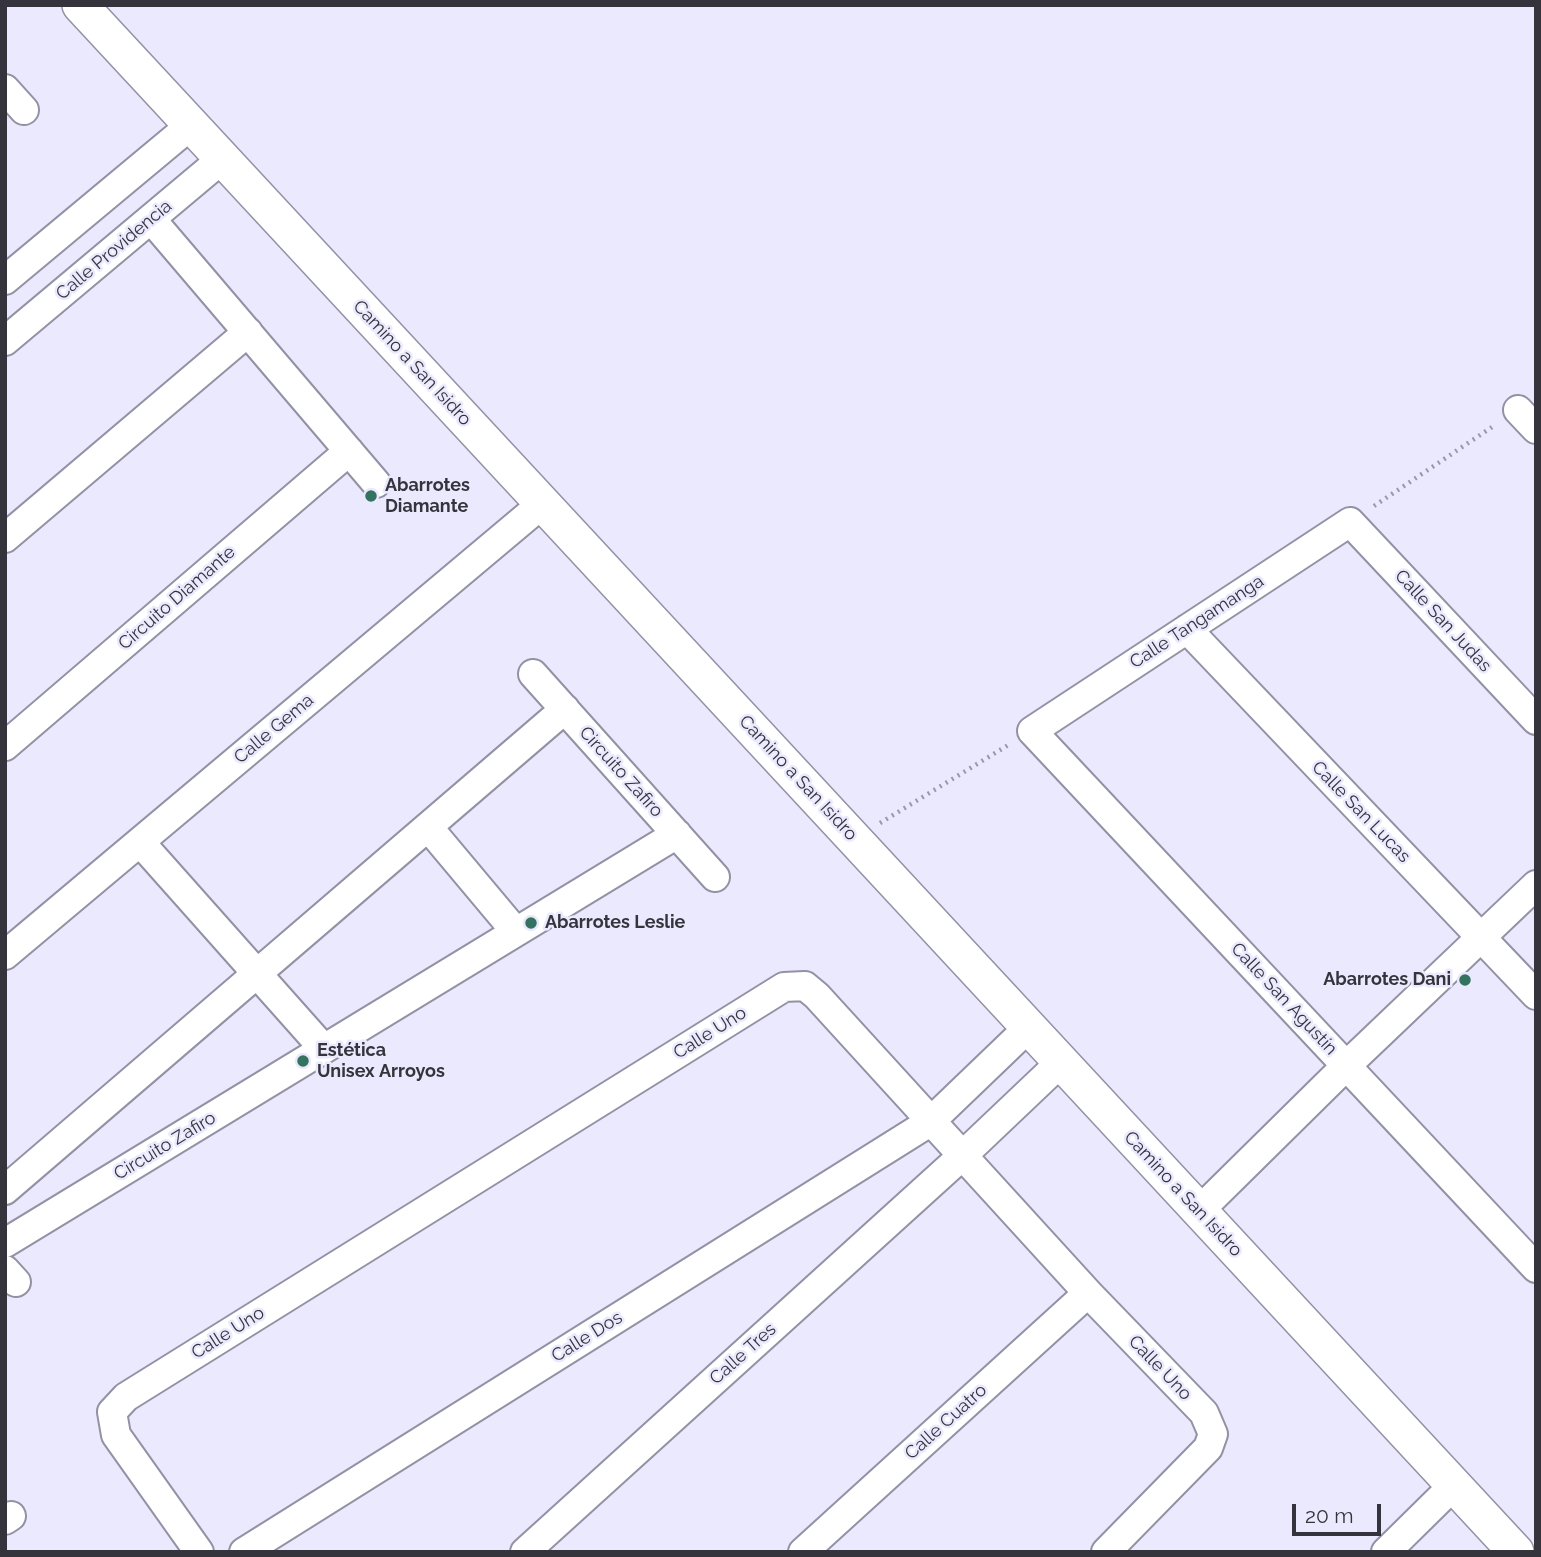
<!DOCTYPE html>
<html>
<head>
<meta charset="utf-8">
<style>
	body { margin:0 }
	#map { position:relative; width:1541px; height:1557px; overflow:hidden; background:#ebe9fe; font-family:Raleway,sans-serif }
	canvas { display:block }
	.frame { position:absolute; inset:0; border:7px solid #35343c; pointer-events:none }
	.scale { position:absolute; left:1292px; top:1504px; width:89px; height:32px; box-sizing:border-box; border:4px solid #35343c; border-top:0; padding-left:9px; font-size:21px; line-height:24px; white-space:nowrap; color:#35343c; -webkit-text-stroke:5px #ebe9fe; paint-order:stroke }
</style>
</head>
<body>
<div id="map">
<canvas width="1541" height="1557"></canvas>
<div class="frame"></div>
<div class="scale">20 m</div>
</div>
<script>
const ctx = document.querySelector('canvas').getContext('2d');
ctx.lineJoin = 'round';
function shape(rows) {
  const path = new Path2D();
  for (const r of rows) {
    path.moveTo(r[0], r[1]);
    for (let i = 2; i < r.length; i += 2) path.lineTo(r[i], r[i + 1]);
  }
  return path;
}
function trace(path, color, width, dash) {
  ctx.strokeStyle = color;
  ctx.lineWidth = width;
  ctx.lineCap = dash ? 'butt' : 'round';
  ctx.setLineDash(dash || []);
  ctx.stroke(path);
}
function label(font, color, halo, rows, align = 'center') {
  ctx.font = font + ' Raleway,sans-serif';
  ctx.lineWidth = 5;
  ctx.setLineDash([]);
  ctx.textBaseline = 'middle';
  ctx.strokeStyle = halo;
  ctx.fillStyle = color;
  for (const [text, x, y, turn = 0] of rows) {
    ctx.save();
    ctx.translate(x, y);
    ctx.rotate((+turn || 0) * Math.PI / 180);
    ctx.textAlign = isNaN(turn) ? turn : align;
    if (halo) ctx.strokeText(text, 0, 0);
    ctx.fillText(text, 0, 0);
    ctx.restore();
  }
}
const minor = shape([
	[5,89,24,110],
	[151,219,376,483],
	[5,280,191,125],
	[5,341,222,159],
	[1518,410,1536,429],
	[5,538,248,332],
	[1187,629,1536,995],
	[533,674,715,877],
	[1536,720,1350,522,1032,731,1536,1268],
	[5,746,349,451],
	[428,827,516,932],
	[140,842,324,1049],
	[5,955,542,504],
	[5,1190,565,709],
	[1199,1211,1346,1066,1536,885],
	[5,1243,677,834],
	[5,1270,16,1282],
	[5,1520,11,1516],
	[199,1552,116,1435,112,1412,126,1397,784,987,805,986,817,996,1088,1293,1204,1413,1213,1434,1208,1448,1106,1552],
	[244,1552,930,1122,1029,1027],
	[525,1552,962,1156,1061,1062],
	[803,1552,1088,1293],
	[1386,1552,1454,1485]
]);
const tertiary = shape([
	[80,5,1516,1552]
]);
trace(minor, '#9391a4', 32);
trace(tertiary, '#9391a4', 38);
trace(shape([
	[1374,506,1495,425],
	[880,823,1010,744]
]), '#9a99a8', 4.5, [2, 5]);
trace(minor, '#fff', 28);
trace(tertiary, '#fff', 35);
for (const [x, y, r, color] of [
	[371,496,7,"#347360"],
	[531,923,7,"#347360"],
	[1465,980,7,"#347360"],
	[303,1061,7,"#347360"]
]) {
  const dot = new Path2D();
  dot.arc(x, y, r, 0, 2 * Math.PI);
  ctx.fillStyle = color;
  ctx.fill(dot);
  trace(dot, '#ebe9fe', 2.5);
}
label('18px', '#35343c', '#ebe9fe', [
	["Calle Providencia",114,250,-40],
	["Camino a San Isidro",412,363,47],
	["Circuito Diamante",177,598,-41],
	["Calle San Judas",1443,621,47],
	["Calle Tangamanga",1197,622,-33],
	["Calle Gema",274,729,-40],
	["Circuito Zafiro",621,772,48],
	["Camino a San Isidro",798,778,47],
	["Calle San Lucas",1361,812,46],
	["Calle San Agustín",1284,999,47],
	["Calle Uno",710,1033,-32],
	["Circuito Zafiro",165,1146,-31],
	["Camino a San Isidro",1183,1194,47],
	["Calle Uno",228,1333,-32],
	["Calle Dos",587,1337,-32],
	["Calle Tres",743,1354,-42],
	["Calle Uno",1160,1368,46],
	["Calle Cuatro",946,1422,-42]
]);
label('bold 18px', '#35343c', '#ebe9fe', [
	["Abarrotes",385,486],
	["Diamante",385,507],
	["Abarrotes Leslie",545,923],
	["Abarrotes Dani",1451,980,"right"],
	["Estética",317,1051],
	["Unisex Arroyos",317,1072]
], 'left');
</script>
</body>
</html>
